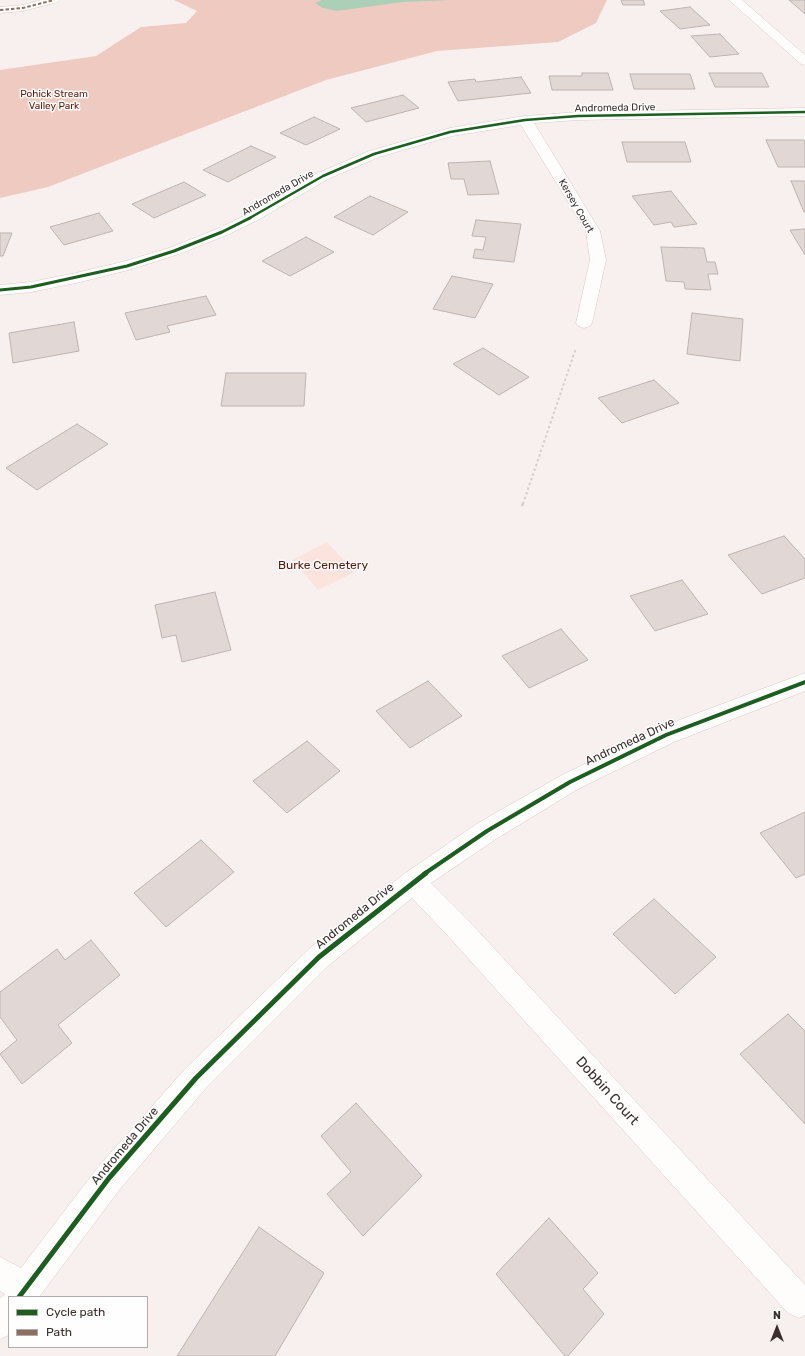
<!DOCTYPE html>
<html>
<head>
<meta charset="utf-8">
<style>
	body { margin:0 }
	#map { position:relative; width:805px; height:1356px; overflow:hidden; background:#f8f0ee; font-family:Rubik,sans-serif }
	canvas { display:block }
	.legend { position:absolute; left:8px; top:1296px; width:140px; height:52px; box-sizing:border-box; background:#fefefe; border:1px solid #afabaa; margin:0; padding:5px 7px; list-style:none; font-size:12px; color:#392e2b }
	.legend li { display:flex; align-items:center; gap:8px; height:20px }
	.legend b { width:20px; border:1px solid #afabaa }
	.north { position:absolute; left:757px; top:1308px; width:40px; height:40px; -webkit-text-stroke:3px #fefefe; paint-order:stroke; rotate:0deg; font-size:11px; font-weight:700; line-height:16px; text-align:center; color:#392e2b }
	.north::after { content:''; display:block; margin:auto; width:14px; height:18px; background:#392e2b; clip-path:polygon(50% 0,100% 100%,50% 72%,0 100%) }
</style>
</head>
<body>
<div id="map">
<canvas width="805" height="1356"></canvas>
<ul class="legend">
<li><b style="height:5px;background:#1b5e20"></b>Cycle path</li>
<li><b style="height:5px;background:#8d6e63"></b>Path</li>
</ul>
<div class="north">N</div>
</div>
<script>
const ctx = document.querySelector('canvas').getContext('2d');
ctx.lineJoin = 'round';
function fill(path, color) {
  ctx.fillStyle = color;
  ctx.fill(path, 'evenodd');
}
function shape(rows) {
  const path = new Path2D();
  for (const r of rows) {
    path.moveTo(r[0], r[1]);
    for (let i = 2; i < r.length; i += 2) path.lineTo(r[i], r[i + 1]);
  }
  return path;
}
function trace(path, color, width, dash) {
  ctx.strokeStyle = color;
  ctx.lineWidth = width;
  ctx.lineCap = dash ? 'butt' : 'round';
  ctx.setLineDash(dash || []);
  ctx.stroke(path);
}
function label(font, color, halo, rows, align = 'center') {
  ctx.font = font + ' Rubik,sans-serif';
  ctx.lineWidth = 3;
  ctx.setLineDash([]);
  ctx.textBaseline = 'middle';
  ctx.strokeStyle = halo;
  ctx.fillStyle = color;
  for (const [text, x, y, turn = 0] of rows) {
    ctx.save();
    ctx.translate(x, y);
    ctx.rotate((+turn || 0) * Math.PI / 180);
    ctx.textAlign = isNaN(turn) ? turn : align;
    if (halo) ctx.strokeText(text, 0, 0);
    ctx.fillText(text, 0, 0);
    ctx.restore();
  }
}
fill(shape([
	[327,542,355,572,318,590,292,560]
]), '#fbe3de');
fill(shape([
	[174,0,607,0,596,23,558,42,437,51,326,80,48,187,0,198,0,70,96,56,141,27,186,23,197,11]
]), '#efcac1');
fill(shape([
	[322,0,452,0,403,2,337,11,323,8,315,3]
]), '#acd0b7');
const building = shape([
	[621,0,643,0,645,5,623,5,621,0],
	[789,0,805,0,805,14,789,0],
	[690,7,710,25,680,29,660,11,690,7],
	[720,34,739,54,710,57,691,36,720,34],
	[582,73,608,73,613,90,552,90,549,76,582,76,582,73],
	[709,73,762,73,769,87,715,87,709,73],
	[630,74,690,74,695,89,634,89,630,74],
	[521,77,531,93,458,101,448,82,475,79,476,82,521,77],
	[403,95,419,108,366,122,351,108,403,95],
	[314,117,340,129,306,145,280,133,314,117],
	[766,140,804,140,805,143,805,167,778,167,766,140],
	[622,142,685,142,691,162,627,162,622,142],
	[251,146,276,157,228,182,203,170,251,146],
	[490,161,499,194,468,195,464,179,451,179,448,163,490,161],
	[791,181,805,181,805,212,804,212,791,181],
	[184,182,206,195,154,218,132,204,184,182],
	[671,191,697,224,674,227,671,222,654,225,632,196,671,191],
	[370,196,408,212,373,235,334,217,370,196],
	[99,213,113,231,64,245,50,227,99,213],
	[476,220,521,224,514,262,473,258,475,249,483,250,486,237,472,236,476,220],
	[805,229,805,255,790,230,805,229],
	[0,233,12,233,3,256,0,256,0,233],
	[306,237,334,252,290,276,262,261,306,237],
	[661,247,704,248,707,262,715,262,718,274,708,274,711,290,685,289,684,282,666,281,661,247],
	[452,276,493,284,475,318,433,309,452,276],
	[206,296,216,315,167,326,170,332,136,340,125,313,206,296],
	[692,313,743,319,740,361,687,354,692,313],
	[74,322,79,351,13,363,9,333,74,322],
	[483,348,529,377,499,395,453,364,483,348],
	[226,373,306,373,304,406,221,406,226,373],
	[654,380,679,403,622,423,598,398,654,380],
	[77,424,108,444,37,490,6,468,77,424],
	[784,536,805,559,805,578,762,594,728,555,784,536],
	[682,580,708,614,655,631,630,596,682,580],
	[215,592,231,650,182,662,176,635,162,638,155,605,215,592],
	[561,629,588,660,529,688,502,656,561,629],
	[428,681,462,716,410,748,376,711,428,681],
	[307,741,340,771,287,813,253,781,307,741],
	[805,812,805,874,796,878,760,833,805,812],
	[201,840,234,872,166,927,134,893,201,840],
	[654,899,716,957,675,994,613,934,654,899],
	[91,940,120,975,58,1025,72,1043,22,1084,0,1054,17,1040,0,1017,0,992,57,949,65,960,91,940],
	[788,1014,805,1031,805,1124,740,1054,788,1014],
	[356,1103,422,1176,363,1236,327,1194,351,1172,321,1136,356,1103],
	[549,1218,598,1273,583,1289,604,1314,568,1356,565,1356,496,1274,549,1218],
	[259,1227,324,1273,275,1356,177,1356,259,1227]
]);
fill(building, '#e1d7d4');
trace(building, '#bdb4b2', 1);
const minor = shape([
	[41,0,60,0,58,2,23,11,0,13,0,7,23,5,41,0],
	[729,0,742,0,805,55,805,65,801,64,729,0],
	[805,108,805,116,578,120,534,123,600,231,606,260,592,323,590,326,584,328,578,326,576,323,590,260,586,231,521,125,452,136,379,157,328,179,258,220,227,235,179,254,132,269,76,283,31,292,0,295,0,285,31,282,76,273,122,262,169,248,217,229,248,214,318,173,369,151,450,128,525,116,578,112,805,108],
	[805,673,805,691,674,742,578,789,496,839,431,883,467,919,805,1285,805,1315,799,1318,788,1313,449,937,412,898,328,966,206,1088,120,1189,39,1297,9,1297,9,1335,0,1339,0,1298,3,1296,5,1294,0,1291,0,1257,21,1268,98,1167,186,1068,310,948,404,874,478,823,562,775,658,728,805,673]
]);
trace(minor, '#d6ccca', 1);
trace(shape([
	[523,504,576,348]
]), '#d3cfce', 2, [2.5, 2.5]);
trace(shape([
	[522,506,523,503]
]), '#d3cfce', 2.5, [3, 3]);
fill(minor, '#fefdfc');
trace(shape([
	[0,10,23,8,54,0]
]), '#8d6e63', 2, [3.5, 2]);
trace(shape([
	[248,219,323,176,374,154,450,132,525,120,578,116,805,112]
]), '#1b5e20', 2.5);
trace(shape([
	[0,290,31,287,127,266,174,251,222,232,250,218]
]), '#1b5e20', 3);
trace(shape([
	[424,874,487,831,570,782,666,735,805,682]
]), '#1b5e20', 4);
trace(shape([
	[19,1297,109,1178,196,1078,319,957,426,873]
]), '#1b5e20', 5);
label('10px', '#5f1809', '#fefefe', [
	["Pohick Stream",54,94],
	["Valley Park",54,106]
]);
label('10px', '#392e2b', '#fefefe', [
	["Andromeda Drive",615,108,-1],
	["Andromeda Drive",278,193,-30],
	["Kersey Court",576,206,60]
]);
label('12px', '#5f1809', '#fefefe', [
	["Burke Cemetery",323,566]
]);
label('12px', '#392e2b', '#fefefe', [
	["Andromeda Drive",630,742,-25],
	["Andromeda Drive",355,916,-39],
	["Andromeda Drive",125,1146,-50]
]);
label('14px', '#392e2b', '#fefefe', [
	["Dobbin Court",607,1091,48]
]);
</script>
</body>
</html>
